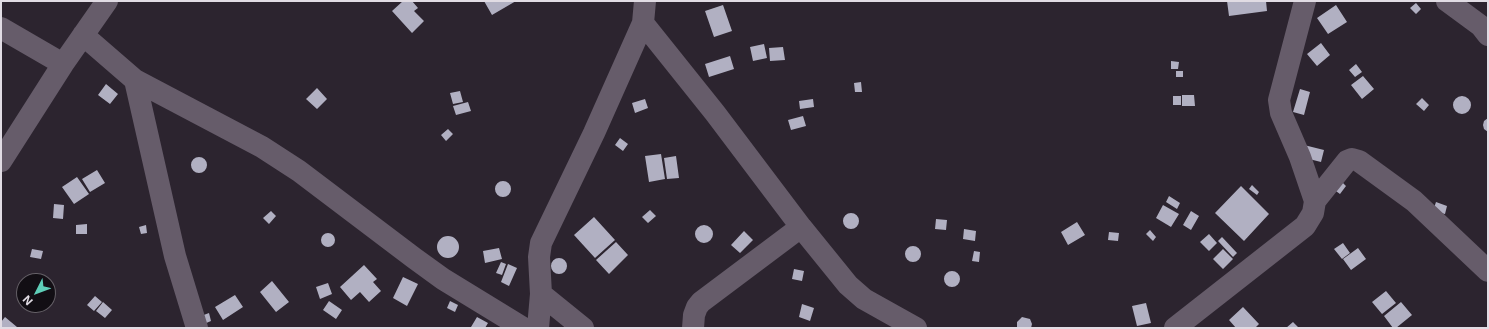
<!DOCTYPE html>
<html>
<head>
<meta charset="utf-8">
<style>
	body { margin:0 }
	#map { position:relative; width:1489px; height:329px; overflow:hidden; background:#2c242f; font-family:Inter,sans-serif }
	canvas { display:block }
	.frame { position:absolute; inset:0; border:2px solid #e1dce4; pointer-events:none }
	.north { position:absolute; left:16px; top:273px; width:40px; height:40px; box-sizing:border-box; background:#120e14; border:1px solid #656067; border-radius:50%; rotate:228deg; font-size:11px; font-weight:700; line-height:16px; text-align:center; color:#e1dce4 }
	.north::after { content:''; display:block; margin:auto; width:14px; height:18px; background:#5eceb8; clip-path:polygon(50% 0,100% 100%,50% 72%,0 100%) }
</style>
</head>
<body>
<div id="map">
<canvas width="1489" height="329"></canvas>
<div class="frame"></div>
<div class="north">N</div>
</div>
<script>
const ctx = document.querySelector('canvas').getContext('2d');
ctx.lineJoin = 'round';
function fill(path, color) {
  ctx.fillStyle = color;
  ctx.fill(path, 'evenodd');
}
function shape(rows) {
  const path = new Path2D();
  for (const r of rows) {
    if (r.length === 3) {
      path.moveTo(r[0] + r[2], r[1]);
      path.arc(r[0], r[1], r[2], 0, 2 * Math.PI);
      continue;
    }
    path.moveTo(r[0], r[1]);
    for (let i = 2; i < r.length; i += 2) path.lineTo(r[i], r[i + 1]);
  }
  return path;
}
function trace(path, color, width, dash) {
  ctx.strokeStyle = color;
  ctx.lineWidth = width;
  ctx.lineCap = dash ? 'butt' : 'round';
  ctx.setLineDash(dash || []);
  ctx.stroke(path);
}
fill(shape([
	[403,1,412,1,418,8,414,11,424,21,412,33,392,11],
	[484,1,516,1,492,15],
	[1227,1,1266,1,1267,11,1229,16],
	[1416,3,1421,9,1416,14,1410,8],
	[723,5,732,31,714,37,705,11],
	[1336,5,1347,22,1328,34,1317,18],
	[1321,43,1330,55,1317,66,1307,54],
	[764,44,767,58,753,61,750,47],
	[783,47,785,60,770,61,769,48],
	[730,56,734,69,709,77,705,64],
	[1171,61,1179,62,1178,69,1171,69],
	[1356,64,1362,72,1355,77,1349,70],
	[1176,71,1183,71,1183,77,1176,77],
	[1363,76,1374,89,1362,99,1351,85],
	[861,82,862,92,855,92,854,83],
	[106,84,118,94,110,104,98,95],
	[317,88,327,99,317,109,306,99],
	[1300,89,1310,92,1304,115,1293,112],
	[460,91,463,102,453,104,450,93],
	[1182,95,1194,95,1195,106,1182,106],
	[1462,105,9],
	[1173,96,1181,96,1181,105,1173,105],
	[1422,98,1429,105,1424,111,1416,104],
	[645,99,648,108,635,113,632,103],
	[813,99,814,107,800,109,799,101],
	[468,102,471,111,456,115,453,106],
	[803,116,806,126,791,130,788,120],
	[1488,118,1488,132,1484,129,1483,125,1484,121],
	[448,129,453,134,446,141,441,135],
	[620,138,628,144,623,151,615,145],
	[1304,145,1324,150,1321,162,1301,157],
	[661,154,665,179,649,182,645,156],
	[676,156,679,178,667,179,664,158],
	[199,165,8],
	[97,170,105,183,90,192,82,179],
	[77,177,89,194,74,204,62,187],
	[1340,180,1346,186,1340,194,1333,189],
	[503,189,8],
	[1252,185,1259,192,1257,195,1249,189],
	[1241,186,1269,214,1244,241,1215,213],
	[1169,196,1180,203,1177,209,1166,202],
	[1436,202,1447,206,1445,214,1433,211],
	[54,204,64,205,63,219,53,218],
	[1163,205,1179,214,1171,227,1156,218],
	[650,210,656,216,648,223,642,217],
	[271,211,276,216,269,224,263,218],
	[1191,211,1199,216,1191,230,1183,225],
	[851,221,8],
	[594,217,615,240,595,258,574,235],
	[936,219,947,220,946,230,935,229],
	[1077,222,1085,235,1068,245,1061,232],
	[87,224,87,234,76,234,76,225],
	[704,234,9],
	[146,225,147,233,141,234,139,227],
	[964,229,976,231,975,241,963,239],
	[1150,230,1156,237,1153,241,1146,234],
	[744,231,753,240,740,253,731,245],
	[1109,232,1119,233,1118,241,1108,240],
	[328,240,7],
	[1209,234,1217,243,1209,251,1200,242],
	[448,247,11],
	[1222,237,1237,253,1233,257,1218,241],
	[616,242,628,255,609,274,596,260],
	[1343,243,1350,253,1342,259,1334,249],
	[913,254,8],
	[499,248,502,259,485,263,483,251],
	[1358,248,1366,259,1351,270,1343,259],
	[32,249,43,251,41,259,30,257],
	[1223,249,1233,259,1223,269,1213,259],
	[974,251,980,252,979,262,972,261],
	[559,266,8],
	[501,262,506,264,502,275,496,273],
	[508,264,517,268,509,286,501,282],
	[364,265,377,279,373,282,381,291,369,302,360,292,351,300,340,287],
	[794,269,804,271,802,281,792,279],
	[952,279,8],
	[403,277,418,284,407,306,393,298],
	[272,281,289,302,276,312,260,292],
	[328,283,332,294,320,299,316,287],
	[1386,291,1396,303,1382,314,1372,302],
	[235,295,243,307,223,320,215,307],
	[95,296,102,302,94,311,87,305],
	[329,301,342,310,336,319,323,310],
	[450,301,458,305,455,312,447,308],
	[103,302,112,310,105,318,96,311],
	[1401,302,1412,315,1396,328,1393,328,1384,316],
	[1146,303,1151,323,1137,326,1132,306],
	[802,304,814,308,810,321,799,317],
	[1243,307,1259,324,1255,328,1236,328,1229,320],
	[209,313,211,321,204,324,201,316],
	[5,317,17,327,16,328,1,328,1,322],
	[477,317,488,323,485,328,471,327],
	[1022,317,1030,319,1032,324,1031,328,1017,328,1017,322],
	[1293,322,1299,328,1286,328]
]), '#b1b0c2');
trace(shape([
	[645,1,643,23,715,113,801,227,848,285,864,299,916,328],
	[1447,1,1481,26,1488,35],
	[1,28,63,64],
	[83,35,135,80,175,256,197,328],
	[135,80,262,147,299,171,414,258,443,279,523,328],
	[1,161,63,64,107,1],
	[1315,201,1347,161,1352,159,1359,161,1414,201,1488,271],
	[541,294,583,328],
	[538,328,541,294,539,257,541,243,594,133,643,23],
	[693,328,694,315,697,307,701,302,801,227],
	[1175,328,1305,226,1313,213,1315,201,1300,157,1281,113,1279,100,1305,1]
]), '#665c6a', 22);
</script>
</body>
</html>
